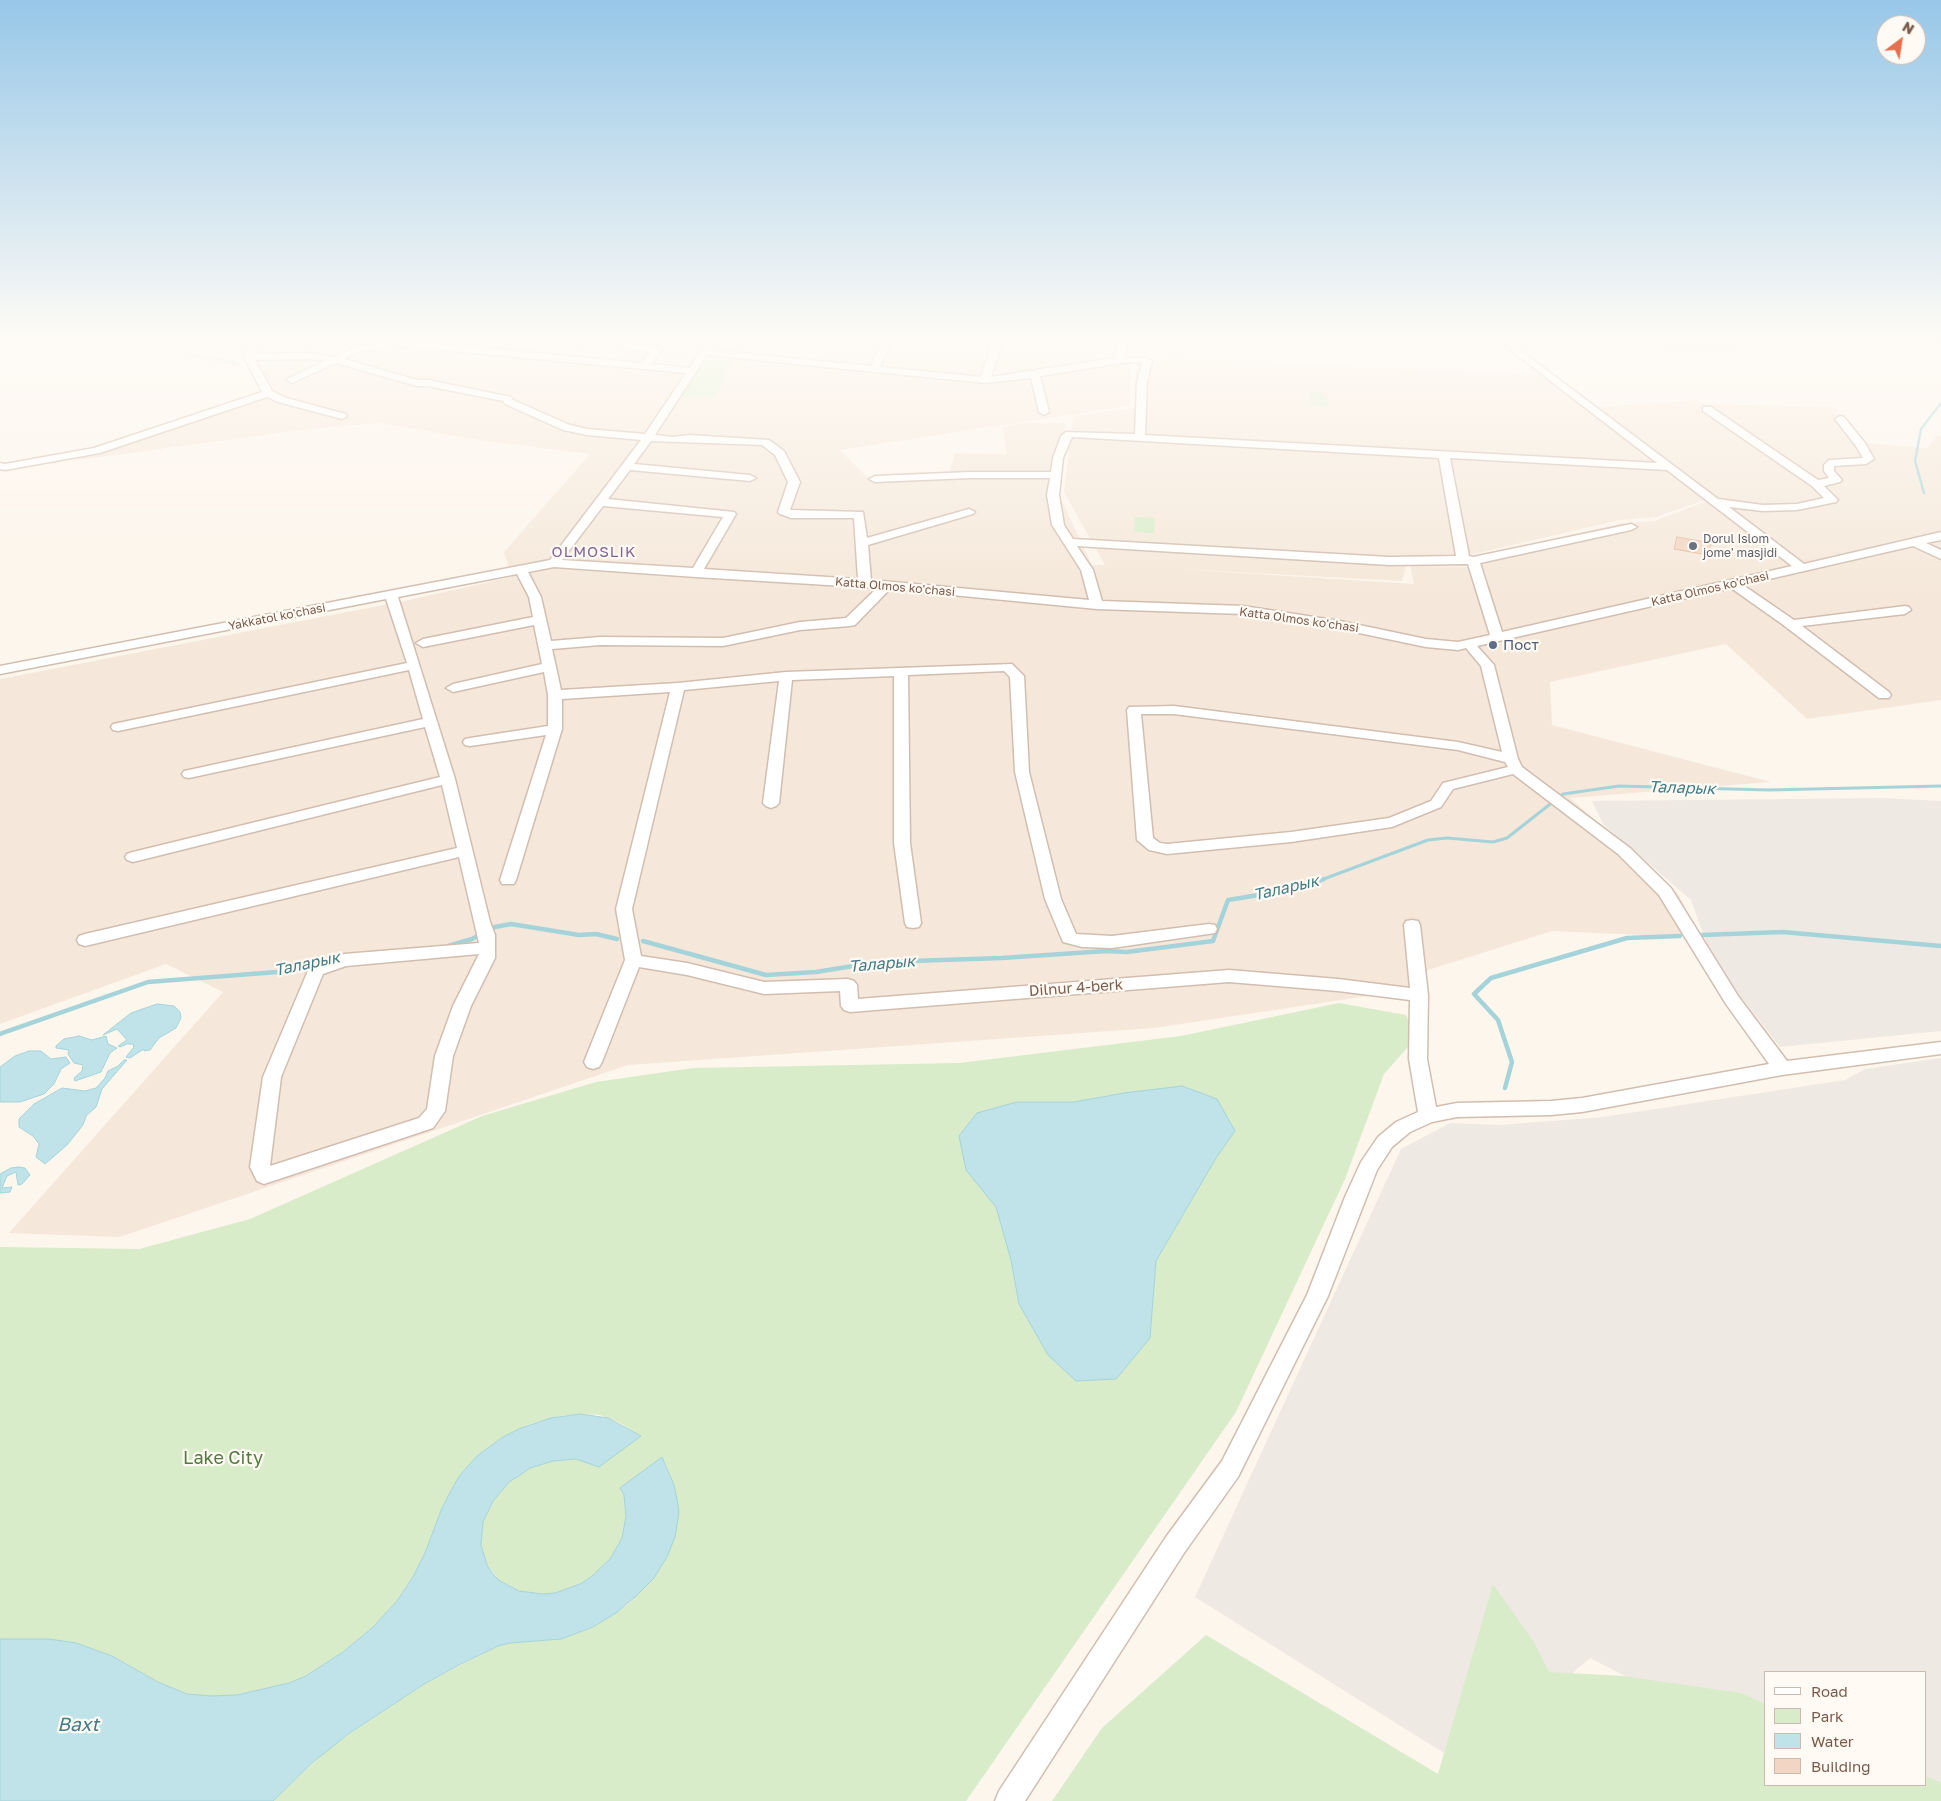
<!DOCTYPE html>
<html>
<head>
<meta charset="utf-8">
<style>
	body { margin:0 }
	#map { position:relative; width:1941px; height:1801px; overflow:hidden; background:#fdf6ec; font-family:"Golos Text",sans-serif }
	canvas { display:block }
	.legend { position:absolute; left:1764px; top:1671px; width:162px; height:115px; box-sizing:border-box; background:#fffaf3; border:1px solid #cabbb1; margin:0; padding:6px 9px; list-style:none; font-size:15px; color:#7a5c4d }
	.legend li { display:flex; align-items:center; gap:10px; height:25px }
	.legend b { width:25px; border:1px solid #cabbb1 }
	.north { position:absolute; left:1876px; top:15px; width:50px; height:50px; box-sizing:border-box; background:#fffaf3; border:1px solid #cabbb1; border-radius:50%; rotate:31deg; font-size:14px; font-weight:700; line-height:20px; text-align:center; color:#7a5c4d }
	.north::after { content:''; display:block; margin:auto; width:18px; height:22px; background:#e76f51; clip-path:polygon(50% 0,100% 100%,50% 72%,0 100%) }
</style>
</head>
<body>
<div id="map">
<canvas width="1941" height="1801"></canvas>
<ul class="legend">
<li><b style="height:6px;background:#fff"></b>Road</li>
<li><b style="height:14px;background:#d8ecc9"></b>Park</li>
<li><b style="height:14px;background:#bfe3e8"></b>Water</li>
<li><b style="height:14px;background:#f3d5c3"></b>Building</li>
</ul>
<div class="north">N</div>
</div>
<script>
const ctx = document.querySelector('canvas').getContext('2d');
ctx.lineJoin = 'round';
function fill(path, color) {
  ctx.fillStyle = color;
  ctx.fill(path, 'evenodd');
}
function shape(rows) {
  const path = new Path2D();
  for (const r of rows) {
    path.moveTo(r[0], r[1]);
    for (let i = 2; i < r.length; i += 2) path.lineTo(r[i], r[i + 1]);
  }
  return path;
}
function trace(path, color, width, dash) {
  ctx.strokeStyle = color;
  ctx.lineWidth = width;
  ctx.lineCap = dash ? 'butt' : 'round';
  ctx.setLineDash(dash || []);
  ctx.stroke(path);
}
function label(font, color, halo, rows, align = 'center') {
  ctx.font = font + ' "Golos Text",sans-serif';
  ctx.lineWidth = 4.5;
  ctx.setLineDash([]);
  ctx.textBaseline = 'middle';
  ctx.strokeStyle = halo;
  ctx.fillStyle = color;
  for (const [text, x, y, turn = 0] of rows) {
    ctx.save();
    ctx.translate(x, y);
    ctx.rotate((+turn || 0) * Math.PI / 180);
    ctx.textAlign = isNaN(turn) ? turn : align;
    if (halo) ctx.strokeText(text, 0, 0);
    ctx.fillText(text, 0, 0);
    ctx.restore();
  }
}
fill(shape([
	[264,340,702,340,693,353,983,385,1130,363,1130,406,840,450,872,482,948,477,955,453,1007,454,1002,427,1023,423,1067,423,1053,482,1092,565,1105,565,1064,492,1073,416,1135,408,1136,364,1139,358,1175,357,1540,375,1708,499,1656,517,1620,520,1444,561,1407,563,1402,581,1179,569,1414,584,1410,565,1467,567,1470,557,1623,523,1654,521,1715,498,1599,407,1697,400,1706,404,1834,407,1865,443,1927,448,1938,434,1941,436,1941,700,1807,719,1726,644,1550,682,1552,725,1771,782,1570,798,1678,894,1699,934,1664,936,1552,931,1428,970,1408,990,1154,1028,628,1065,120,1237,9,1233,223,992,166,964,0,1024,0,679,404,601,512,577,504,552,590,454,479,440,378,423,302,430,71,461,274,393,251,353],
	[720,340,1156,340,1156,343,1115,359,982,378,712,354]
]), '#f5e8da');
fill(shape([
	[1884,798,1941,801,1941,1031,1780,1047,1713,961,1691,900,1603,824,1592,801],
	[1941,1058,1941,1801,1925,1785,1925,1672,1765,1672,1765,1748,1590,1658,1466,1767,1195,1597,1401,1149,1450,1123,1499,1125,1603,1117,1845,1080,1865,1069]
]), '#efe9e4');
fill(shape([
	[1463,340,1730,340,1741,355,1708,353],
	[189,352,236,361,243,367,183,356],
	[706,360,732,360,716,397,681,397],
	[1310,392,1327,393,1328,407,1310,406],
	[1135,517,1155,518,1154,533,1134,532],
	[1339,1003,1406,1015,1416,1038,1384,1074,1345,1179,1236,1412,966,1801,273,1801,329,1748,424,1684,498,1646,510,1643,561,1639,593,1627,627,1605,654,1578,667,1557,679,1512,674,1485,665,1462,620,1488,624,1495,626,1516,622,1538,610,1559,591,1577,580,1584,555,1593,543,1594,520,1591,500,1581,487,1565,483,1555,481,1544,483,1522,493,1501,509,1482,530,1468,553,1461,576,1459,597,1465,641,1436,618,1422,600,1415,580,1414,561,1416,530,1424,503,1437,477,1456,460,1475,454,1485,442,1508,425,1553,413,1577,397,1601,372,1628,343,1652,306,1676,289,1683,237,1695,211,1696,187,1694,158,1682,112,1656,76,1643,49,1639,0,1639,0,1247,139,1249,250,1219,482,1116,596,1082,693,1068,959,1063,1181,1036],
	[1124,1093,1235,1130,1216,1158,1156,1261,1150,1338,1019,1304,1011,1260,996,1207,1017,1102,1074,1102],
	[1493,1584,1534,1642,1549,1672,1623,1676,1741,1693,1765,1704,1765,1785,1925,1785,1925,1776,1941,1783,1941,1801,1052,1801,1102,1728,1206,1635,1438,1774]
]), '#d8ecc9');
const water = shape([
	[157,1004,174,1006,180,1012,181,1018,176,1028,159,1038,150,1050,144,1051,144,1049,130,1058,126,1057,134,1047,133,1044,127,1044,120,1047,118,1046,127,1040,117,1029,103,1035,131,1013,157,1004],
	[79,1036,92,1040,106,1036,108,1044,117,1048,110,1053,101,1072,75,1081,74,1078,82,1071,83,1065,74,1063,68,1054,69,1050,56,1048,56,1046,64,1039,79,1036],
	[29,1051,41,1051,51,1059,66,1057,70,1063,61,1069,54,1084,44,1094,20,1102,0,1102,0,1067,15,1056,29,1051],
	[124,1060,127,1060,102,1089,96,1107,86,1116,83,1125,67,1145,45,1164,36,1157,39,1144,33,1136,19,1127,19,1119,34,1104,62,1088,85,1091,96,1088,105,1078,108,1071,118,1066,124,1060],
	[1182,1086,1217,1099,1235,1131,1216,1158,1156,1261,1150,1338,1116,1379,1076,1381,1048,1355,1019,1304,1011,1260,996,1207,966,1170,959,1136,977,1113,1017,1102,1074,1102,1124,1093,1182,1086],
	[18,1167,25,1168,30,1175,22,1184,18,1185,16,1172,7,1176,2,1188,12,1187,10,1192,0,1193,0,1174,11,1168,18,1167],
	[580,1414,608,1418,641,1436,599,1467,576,1459,553,1461,530,1468,520,1475,509,1482,493,1501,483,1522,481,1545,487,1565,493,1574,500,1581,519,1591,543,1594,555,1593,580,1584,591,1577,610,1559,622,1538,626,1516,624,1495,620,1488,662,1457,674,1485,677,1499,679,1512,675,1537,667,1557,654,1578,636,1596,616,1613,593,1627,561,1639,510,1643,498,1646,459,1665,424,1684,347,1735,312,1763,273,1801,0,1801,0,1639,49,1639,76,1643,112,1656,158,1682,187,1694,211,1696,237,1695,289,1683,306,1676,343,1652,372,1628,397,1601,413,1577,425,1553,442,1508,454,1485,460,1475,477,1456,503,1437,521,1428,551,1418,580,1414]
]);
fill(water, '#bfe3e8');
trace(water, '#a5d3da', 1);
trace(shape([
	[1924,493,1915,461,1921,429,1941,403]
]), '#a5d3da', 2.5);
trace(shape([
	[1321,880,1428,840,1447,838,1493,842,1507,838,1563,794,1619,786,1769,790,1941,786]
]), '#a5d3da', 3);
trace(shape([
	[490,930,495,927,511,924,579,935,596,934,617,939],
	[1702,935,1783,932,1941,946],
	[643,941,766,975,816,972,853,966,912,961,1002,958,1106,951,1127,952,1213,941,1228,900,1301,888,1324,879],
	[448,946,472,939,481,934],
	[0,1034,148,982,277,972,337,957],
	[1505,1088,1512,1062,1498,1020,1474,994,1491,978,1627,938,1680,936]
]), '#a5d3da', 4.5);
const building = shape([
	[1677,537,1711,543,1708,555,1674,549,1677,537]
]);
fill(building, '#f3d5c3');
trace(building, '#e6bba3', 1);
const minor = shape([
	[254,340,264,340,253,354,312,353,334,357,353,348,399,340,641,363,650,352,626,349,621,346,625,340,634,340,632,344,657,347,662,350,651,364,690,368,707,340,716,340,711,350,871,366,882,340,892,340,880,367,981,377,993,340,1003,340,991,377,1115,358,1117,340,1127,340,1125,357,1147,358,1152,361,1147,382,1145,435,1657,463,1505,346,1505,342,1508,341,1718,499,1763,505,1797,504,1824,498,1812,486,1703,411,1703,407,1711,407,1818,480,1829,478,1824,471,1824,465,1829,460,1863,458,1856,446,1835,419,1840,416,1844,417,1865,443,1874,459,1866,464,1834,466,1834,471,1842,480,1840,482,1824,486,1838,500,1836,502,1797,510,1763,511,1729,507,1804,564,1941,532,1941,540,1926,543,1941,550,1941,559,1913,546,1743,585,1794,620,1905,606,1909,607,1911,610,1905,614,1802,626,1889,692,1891,695,1889,698,1879,698,1782,624,1731,588,1477,646,1494,665,1518,759,1522,767,1630,848,1671,888,1738,996,1787,1061,1941,1042,1941,1054,1782,1075,1582,1112,1551,1115,1457,1117,1432,1122,1410,1132,1392,1147,1377,1170,1328,1296,1238,1477,1184,1553,1025,1801,995,1801,999,1791,1166,1537,1222,1461,1307,1295,1345,1197,1361,1162,1378,1137,1396,1122,1418,1112,1409,1059,1410,1000,1338,991,1229,982,850,1012,844,1010,841,1006,840,991,764,994,687,975,639,967,602,1062,599,1067,593,1069,587,1067,584,1062,625,960,616,909,670,692,562,699,562,729,516,880,514,884,502,884,500,880,546,735,470,746,465,745,463,742,465,739,470,738,548,726,548,695,544,672,453,692,446,688,453,684,542,664,534,625,423,647,416,643,423,639,533,617,529,597,517,574,398,597,455,779,490,922,495,935,495,958,471,1006,453,1056,445,1111,433,1128,264,1184,257,1181,250,1167,263,1077,310,966,344,954,479,943,459,857,85,946,79,944,77,940,79,936,85,934,457,848,442,785,133,862,127,860,125,857,127,854,133,852,440,777,425,727,189,778,184,777,182,774,184,771,189,770,423,719,409,670,118,731,113,730,111,727,113,724,118,723,407,663,386,599,0,674,0,666,550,560,641,440,587,435,563,430,505,404,503,401,428,386,417,386,336,363,292,383,287,380,289,378,325,361,312,359,255,360,272,391,286,398,346,414,347,416,342,419,278,402,267,397,100,453,5,470,0,469,0,463,5,464,94,448,262,392,243,355,248,346,254,340],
	[397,346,686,373,645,434,587,429,570,425,513,400,511,397,428,380,417,380,344,359,358,352,397,346],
	[707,355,985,383,1031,378,1039,412,1044,415,1049,412,1040,376,1128,362,1142,363,1137,382,1135,434,1066,432,1061,436,1053,458,1051,472,970,472,875,476,869,479,875,482,970,478,1050,478,1047,495,1052,525,1081,570,1089,600,871,580,868,545,973,514,975,512,969,509,867,538,863,512,790,510,800,482,784,451,769,440,689,435,673,437,655,435,707,355],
	[1072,437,1439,458,1456,556,1389,557,1073,539,1064,525,1059,495,1063,458,1072,437],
	[651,441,762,445,775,455,788,482,778,512,780,514,791,518,854,518,858,579,704,569,736,514,734,512,608,499,630,470,750,481,756,478,750,475,634,464,651,441],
	[1450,458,1667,470,1792,566,1502,632,1480,563,1631,530,1637,527,1631,524,1473,557,1469,556,1450,458],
	[603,506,723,517,693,568,562,560,603,506],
	[1077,546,1389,565,1468,564,1490,635,1458,642,1426,639,1340,621,1243,606,1102,601,1093,570,1077,546],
	[554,567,696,577,877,588,846,618,800,622,723,638,600,637,551,641,541,597,528,572,554,567],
	[890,589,1097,609,1243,614,1340,629,1426,647,1458,650,1466,648,1481,666,1502,752,1458,742,1174,706,1129,707,1127,710,1137,840,1149,850,1167,854,1291,842,1392,827,1441,807,1453,789,1513,774,1618,854,1659,895,1726,1004,1769,1064,1582,1098,1551,1101,1457,1103,1436,1107,1427,1059,1428,995,1420,925,1418,921,1412,920,1406,921,1404,925,1410,988,1338,979,1229,970,858,999,857,985,854,981,848,979,764,982,687,963,641,956,632,909,684,690,779,681,763,803,766,806,771,808,776,806,779,803,792,680,894,676,894,843,905,923,907,927,913,928,919,927,921,923,910,843,908,675,1004,671,1010,677,1015,772,1045,899,1063,942,1082,947,1112,948,1215,933,1217,929,1215,925,1209,924,1112,936,1076,934,1061,899,1029,772,1024,676,1012,664,786,672,678,683,561,690,552,649,600,645,723,646,800,630,850,626,855,625,890,589],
	[1141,714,1174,714,1458,750,1505,762,1508,767,1443,783,1431,801,1389,818,1291,832,1167,844,1160,843,1153,838,1141,714],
	[479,954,453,1006,435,1056,427,1109,419,1118,270,1166,281,1077,323,974,346,966,479,954],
	[581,340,590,340,585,345,582,344,581,340]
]);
trace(minor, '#d1beb0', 3);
fill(minor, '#fff');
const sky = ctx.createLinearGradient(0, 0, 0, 593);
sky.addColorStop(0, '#97c7e8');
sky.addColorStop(0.57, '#fefbf6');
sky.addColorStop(1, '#fefbf600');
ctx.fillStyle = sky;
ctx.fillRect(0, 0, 1941, 593);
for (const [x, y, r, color] of [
	[1693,546,5,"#6b7280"],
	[1493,645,5,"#5c6f8a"]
]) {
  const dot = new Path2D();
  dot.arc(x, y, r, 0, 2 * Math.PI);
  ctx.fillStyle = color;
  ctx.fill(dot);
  trace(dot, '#fffaf3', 2);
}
label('12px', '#5b616d', '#fffaf3', [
	["Dorul Islom",1703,539],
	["jome' masjidi",1703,553]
], 'left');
label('12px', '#7a5c4d', '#fffaf3', [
	["Katta Olmos ko'chasi",895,587,5],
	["Katta Olmos ko'chasi",1710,589,-13],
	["Yakkatol ko'chasi",277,617,-11],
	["Katta Olmos ko'chasi",1299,620,8]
]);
ctx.letterSpacing = '1px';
label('15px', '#846695', '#fffaf3', [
	["OLMOSLIK",594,552]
]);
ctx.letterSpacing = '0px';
label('15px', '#4e5e75', '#fffaf3', [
	["Пост",1503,645]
], 'left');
label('15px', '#7a5c4d', '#fffaf3', [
	["Dilnur 4-berk",1076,988,-4]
]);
label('italic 16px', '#437c86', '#fffaf3', [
	["Таларык",1682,788,2],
	["Таларык",1286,888,-13],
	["Таларык",307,964,-12],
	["Таларык",882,964,-5]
]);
label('18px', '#537a41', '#fffaf3', [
	["Lake City",223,1458]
]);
label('italic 19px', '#437c86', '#fffaf3', [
	["Baхt",78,1725]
]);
</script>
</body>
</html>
